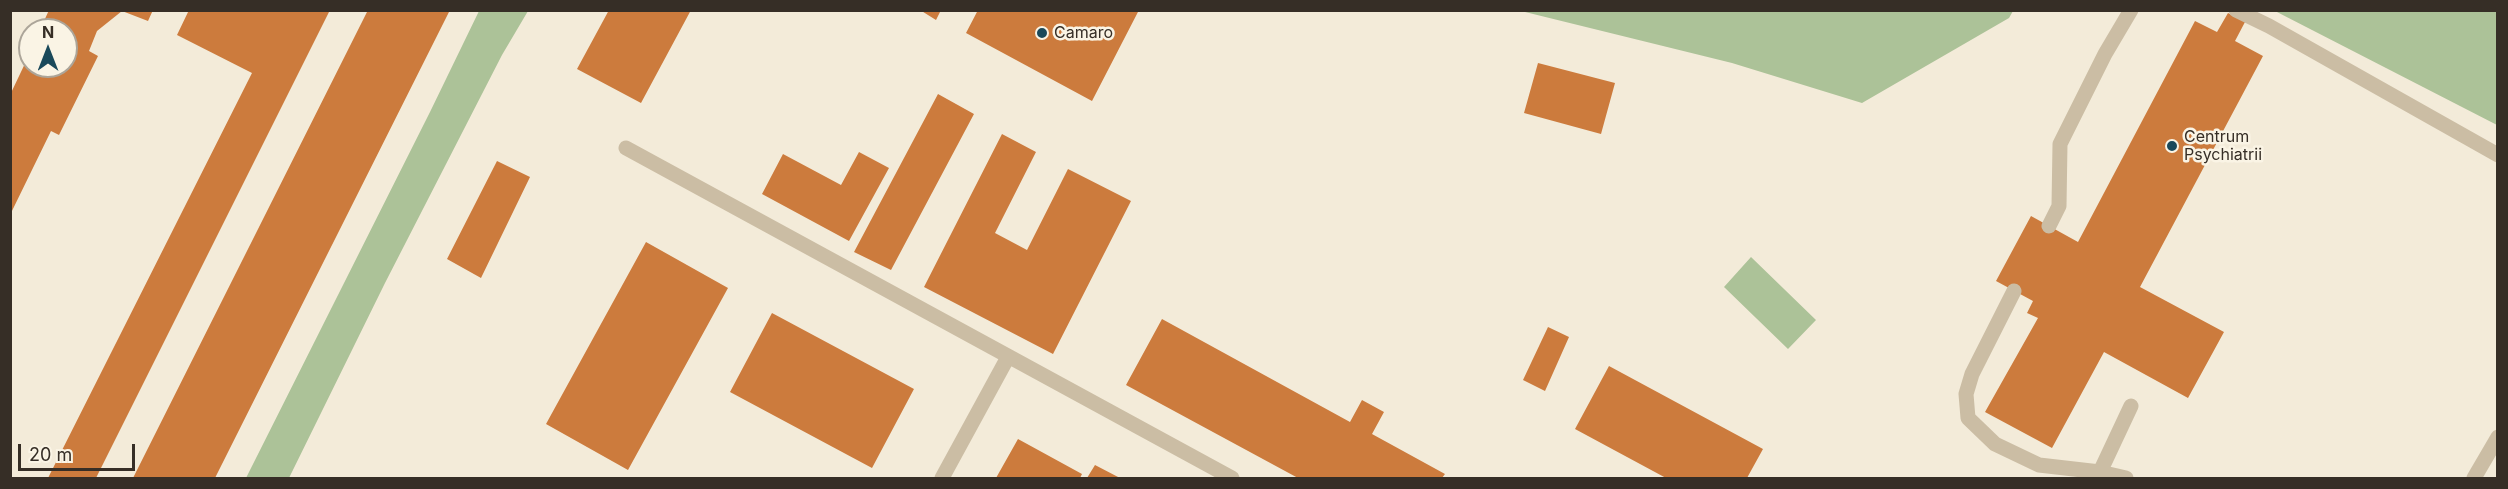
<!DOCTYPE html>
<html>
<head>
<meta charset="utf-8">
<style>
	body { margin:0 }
	#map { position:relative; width:2508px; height:489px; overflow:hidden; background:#f3ebd9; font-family:Inter,sans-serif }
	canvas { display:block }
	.frame { position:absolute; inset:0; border:12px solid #362e26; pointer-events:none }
	.north { position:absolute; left:18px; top:18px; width:60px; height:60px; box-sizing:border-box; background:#faf4e5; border:2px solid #aca599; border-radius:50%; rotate:0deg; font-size:16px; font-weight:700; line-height:24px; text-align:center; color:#362e26 }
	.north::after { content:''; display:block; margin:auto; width:21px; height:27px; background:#1a495a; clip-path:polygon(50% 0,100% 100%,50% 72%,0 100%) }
	.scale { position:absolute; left:18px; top:444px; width:117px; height:27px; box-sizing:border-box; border:3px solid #362e26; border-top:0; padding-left:8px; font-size:18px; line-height:21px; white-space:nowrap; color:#362e26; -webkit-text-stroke:4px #faf4e5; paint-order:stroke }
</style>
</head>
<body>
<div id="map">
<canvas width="2508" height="489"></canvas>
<div class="frame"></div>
<div class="north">N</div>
<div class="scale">20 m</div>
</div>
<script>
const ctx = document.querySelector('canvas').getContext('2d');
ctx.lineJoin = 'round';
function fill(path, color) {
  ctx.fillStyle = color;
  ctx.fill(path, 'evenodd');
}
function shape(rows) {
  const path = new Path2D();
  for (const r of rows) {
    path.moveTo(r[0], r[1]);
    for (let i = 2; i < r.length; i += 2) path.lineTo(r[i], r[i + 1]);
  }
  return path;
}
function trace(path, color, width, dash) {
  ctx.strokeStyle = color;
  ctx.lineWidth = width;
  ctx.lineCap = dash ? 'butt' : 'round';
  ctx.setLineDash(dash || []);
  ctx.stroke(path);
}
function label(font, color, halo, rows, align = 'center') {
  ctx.font = font + ' Inter,sans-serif';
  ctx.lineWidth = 5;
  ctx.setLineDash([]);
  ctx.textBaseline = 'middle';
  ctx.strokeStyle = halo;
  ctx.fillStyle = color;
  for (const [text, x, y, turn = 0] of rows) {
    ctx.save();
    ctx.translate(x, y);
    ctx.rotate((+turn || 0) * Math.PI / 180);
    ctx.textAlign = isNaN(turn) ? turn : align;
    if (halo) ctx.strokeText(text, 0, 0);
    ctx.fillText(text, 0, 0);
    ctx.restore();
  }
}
fill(shape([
	[479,11,528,11,502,55,385,283,289,478,246,478,430,112],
	[1521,11,2013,11,2009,18,1862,103,1732,63],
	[2275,11,2497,11,2497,125],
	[1751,257,1816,320,1788,349,1724,287]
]), '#acc298');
fill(shape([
	[49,10,153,10,148,21,122,11,97,31,89,51,98,56,59,135,51,131,10,215,10,95,30,53,30,66,66,66,66,30,40,30],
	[189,10,330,10,96,478,48,478,252,73,177,35],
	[368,10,450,10,215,478,133,478],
	[609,10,691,10,641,103,577,69],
	[920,10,941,10,936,20],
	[978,10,1139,10,1092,101,966,33],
	[2228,13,2245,22,2235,41,2263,56,2140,287,2224,332,2188,398,2104,352,2052,448,1985,412,2038,318,2027,313,2033,301,1996,281,2031,216,2078,242,2195,21,2217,32],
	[1538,63,1615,83,1601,134,1524,113],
	[938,94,974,114,891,270,854,252],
	[1002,134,1036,152,995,233,1027,250,1068,169,1131,201,1053,354,924,287],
	[859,152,889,168,849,241,762,194,783,154,841,185],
	[497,161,530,177,481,278,447,259],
	[646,242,728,288,628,470,546,424],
	[772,313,914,389,872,468,730,392],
	[1162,319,1350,422,1362,400,1384,412,1372,434,1445,474,1442,478,1298,478,1126,385],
	[1548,327,1569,337,1545,391,1523,380],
	[1609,366,1763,449,1747,478,1666,478,1575,429],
	[1018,439,1082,474,1080,478,996,478],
	[1095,465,1120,478,1087,478]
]), '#cc7b3d');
trace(shape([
	[2236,10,2269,26,2498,155],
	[626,148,1232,478],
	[2049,226,2059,206,2060,144,2105,54,2131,10],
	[2014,291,1972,374,1966,394,1968,418,1995,444,2039,465,2100,472,2126,478],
	[2100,472,2131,406],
	[942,478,1008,357],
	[2474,478,2498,437]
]), '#cbbda4', 15);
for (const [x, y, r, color] of [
	[1042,33,6,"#1a495a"],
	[2172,146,6,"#1a495a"]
]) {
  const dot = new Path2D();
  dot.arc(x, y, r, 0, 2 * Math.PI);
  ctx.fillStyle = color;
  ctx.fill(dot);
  trace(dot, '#faf4e5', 2);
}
label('16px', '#362e26', '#faf4e5', [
	["Camaro",1054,33],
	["Centrum",2184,137],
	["Psychiatrii",2184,155]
], 'left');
</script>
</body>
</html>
